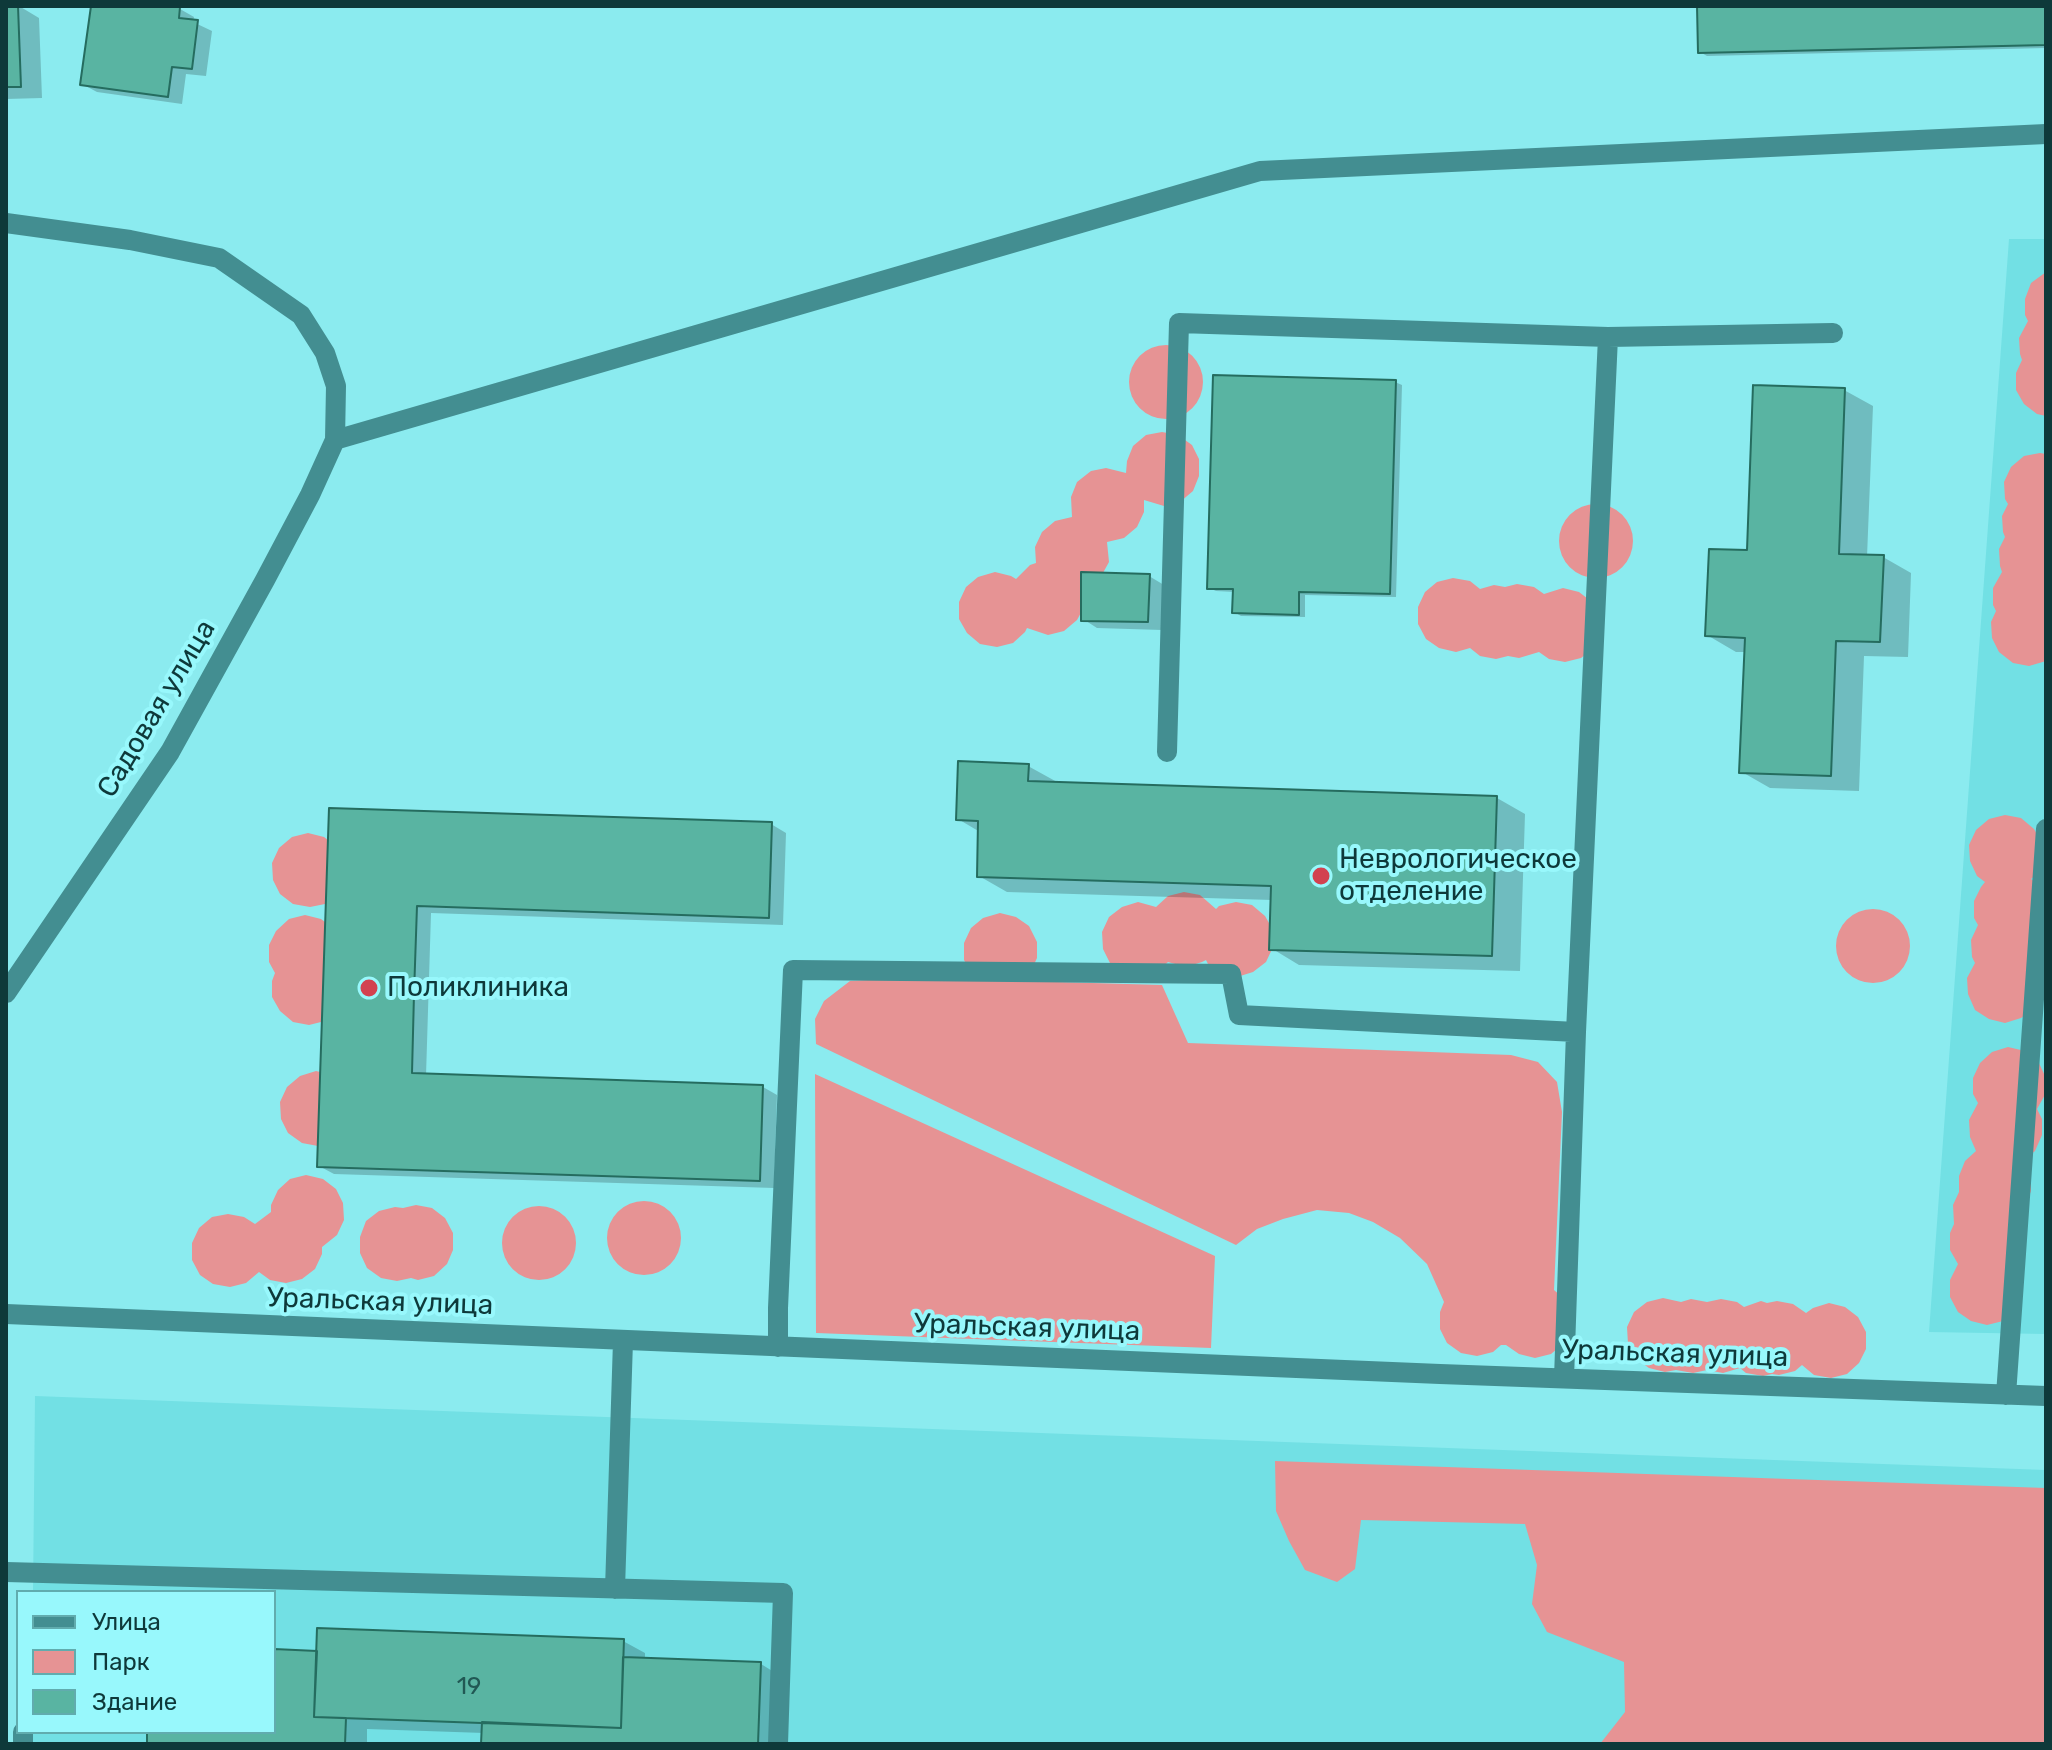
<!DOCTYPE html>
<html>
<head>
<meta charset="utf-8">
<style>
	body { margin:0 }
	#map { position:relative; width:2052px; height:1750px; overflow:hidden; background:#8bebef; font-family:Rubik,sans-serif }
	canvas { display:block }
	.frame { position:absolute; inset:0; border:8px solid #0e393a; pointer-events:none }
	.legend { position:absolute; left:16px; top:1590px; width:260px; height:144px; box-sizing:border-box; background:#98f8fc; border:2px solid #61acae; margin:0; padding:10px 14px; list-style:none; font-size:24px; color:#0e393a }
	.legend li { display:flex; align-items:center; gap:16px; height:40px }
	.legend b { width:40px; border:2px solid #61acae }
</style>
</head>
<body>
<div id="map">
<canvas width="2052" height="1750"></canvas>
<div class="frame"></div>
<ul class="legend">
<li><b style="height:10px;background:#438e91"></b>Улица</li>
<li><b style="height:22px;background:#e69394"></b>Парк</li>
<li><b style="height:22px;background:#59b4a2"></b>Здание</li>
</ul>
</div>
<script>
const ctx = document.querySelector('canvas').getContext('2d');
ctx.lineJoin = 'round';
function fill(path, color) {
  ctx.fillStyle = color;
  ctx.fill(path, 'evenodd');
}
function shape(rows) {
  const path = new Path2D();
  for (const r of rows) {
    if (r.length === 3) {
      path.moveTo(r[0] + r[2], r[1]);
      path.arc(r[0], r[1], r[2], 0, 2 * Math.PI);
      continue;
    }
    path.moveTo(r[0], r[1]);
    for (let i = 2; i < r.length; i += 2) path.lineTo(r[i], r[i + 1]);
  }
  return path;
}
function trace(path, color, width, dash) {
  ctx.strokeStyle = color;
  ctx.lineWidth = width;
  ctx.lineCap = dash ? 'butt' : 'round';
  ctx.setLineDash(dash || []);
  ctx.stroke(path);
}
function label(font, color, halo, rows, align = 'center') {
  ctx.font = font + ' Rubik,sans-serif';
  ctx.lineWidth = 8;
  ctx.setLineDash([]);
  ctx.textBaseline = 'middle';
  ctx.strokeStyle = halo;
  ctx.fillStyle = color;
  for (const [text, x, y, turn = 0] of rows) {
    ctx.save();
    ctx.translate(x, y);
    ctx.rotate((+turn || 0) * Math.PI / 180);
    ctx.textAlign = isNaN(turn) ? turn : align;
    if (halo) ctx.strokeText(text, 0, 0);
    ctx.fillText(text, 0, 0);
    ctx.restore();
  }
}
fill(shape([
	[2009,239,2046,239,2046,1334,1929,1332],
	[35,1396,2046,1470,2046,1744,32,1744,32,1732,274,1732,274,1592,33,1592]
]), '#72e0e4');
fill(shape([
	[2046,272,2046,416,2037,414,2024,404,2016,390,2016,373,2022,360,2020,354,2019,338,2028,321,2025,315,2025,299,2031,283],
	[1166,382,37],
	[1162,432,1178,435,1192,445,1199,459,1199,476,1193,491,1180,502,1164,506,1144,500,1144,512,1137,527,1124,538,1107,542,1109,562,1077,620,1064,631,1048,635,1027,628,1025,632,1013,643,997,647,980,644,967,633,959,619,959,602,966,587,978,577,995,572,1011,576,1016,579,1030,565,1036,563,1035,547,1042,532,1055,521,1072,517,1071,497,1077,482,1091,471,1106,468,1126,473,1127,461,1133,446,1146,435],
	[2040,453,2046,454,2046,661,2029,666,2013,663,1999,652,1992,638,1991,622,1996,611,1993,605,1993,588,2002,572,2000,566,1999,549,2005,537,2003,532,2002,516,2008,504,2005,499,2004,482,2011,467,2024,456],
	[1596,541,37],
	[1453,578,1470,581,1480,589,1494,585,1505,587,1517,584,1534,587,1544,594,1563,588,1579,592,1592,602,1594,648,1581,658,1565,662,1549,659,1539,652,1519,658,1508,656,1496,659,1480,656,1470,648,1456,652,1439,648,1426,639,1418,624,1418,607,1425,592,1437,582],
	[2005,815,2021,818,2034,829,2042,843,2036,875,2031,879,2039,885,2034,1008,2021,1018,2005,1023,1989,1019,1975,1010,1968,994,1967,978,1975,963,1972,957,1971,940,1978,925,1974,918,1974,901,1981,887,1985,882,1977,876,1970,861,1969,845,1976,830,1989,819],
	[308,833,324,837,337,847,338,893,325,904,310,907,293,904,280,894,273,880,272,863,279,848,292,837],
	[1184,892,1200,895,1216,909,1219,906,1236,902,1252,905,1265,916,1273,930,1273,947,1266,962,1253,972,1237,977,1221,973,1208,964,1206,960,1202,962,1186,967,1168,962,1156,973,1110,963,1103,949,1102,932,1109,917,1122,907,1138,902,1156,907,1168,896],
	[1873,946,37],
	[1000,913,1016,917,1029,926,1037,942,1037,958,1030,973,1022,981,1162,985,1188,1043,1511,1055,1538,1062,1557,1082,1562,1112,1554,1290,1562,1297,1564,1343,1551,1354,1535,1358,1519,1354,1506,1345,1501,1345,1493,1352,1477,1356,1461,1353,1447,1343,1440,1329,1440,1312,1444,1302,1427,1264,1400,1238,1373,1222,1349,1213,1317,1210,1283,1219,1257,1229,1236,1245,816,1044,815,1019,824,1001,850,981,972,974,964,960,964,943,971,928,983,918],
	[305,915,321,919,334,929,325,1021,309,1025,293,1022,280,1011,272,997,272,981,275,973,269,962,269,945,276,931,289,919],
	[2008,1047,2025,1051,2038,1061,2045,1076,2046,1093,2037,1109,2042,1119,2042,1135,2035,1151,2024,1160,2031,1174,2031,1191,2026,1204,2003,1321,1987,1325,1971,1321,1958,1312,1950,1297,1950,1280,1958,1264,1950,1250,1950,1233,1954,1224,1953,1205,1959,1192,1959,1176,1965,1161,1976,1151,1970,1137,1969,1120,1978,1103,1973,1094,1973,1078,1980,1063,1992,1052],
	[316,1071,332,1075,318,1146,302,1143,288,1133,281,1119,280,1102,287,1087,300,1076],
	[815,1074,1215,1256,1211,1348,816,1333],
	[306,1175,323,1179,336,1189,343,1203,344,1220,337,1235,322,1247,322,1254,315,1269,302,1279,286,1283,270,1280,259,1272,246,1283,230,1287,213,1284,200,1275,192,1260,192,1243,199,1228,212,1217,228,1214,244,1217,255,1224,271,1212,271,1205,278,1190,290,1179],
	[644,1238,37],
	[416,1205,432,1208,445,1218,453,1233,453,1250,447,1264,434,1276,418,1280,411,1278,397,1281,381,1278,367,1268,360,1253,360,1237,366,1221,379,1211,395,1207,403,1208],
	[539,1243,37],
	[1663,1298,1681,1302,1691,1299,1707,1302,1721,1299,1737,1302,1744,1307,1761,1301,1767,1303,1777,1301,1793,1304,1806,1313,1813,1308,1829,1303,1845,1307,1858,1317,1866,1332,1866,1349,1859,1363,1847,1374,1831,1378,1814,1375,1802,1365,1795,1371,1779,1375,1772,1374,1763,1376,1746,1373,1740,1368,1723,1373,1707,1370,1693,1373,1676,1370,1665,1372,1649,1368,1635,1358,1628,1344,1627,1327,1634,1312,1647,1302],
	[1275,1461,2046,1488,2046,1744,1600,1744,1625,1712,1624,1662,1547,1632,1532,1604,1537,1565,1525,1524,1361,1520,1355,1569,1337,1582,1305,1570,1289,1541,1276,1511]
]), '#e69394');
fill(shape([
	[6,6,19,6,39,18,42,98,6,99],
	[93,6,158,6,180,9,194,17,193,22,212,31,206,76,186,74,182,104,97,92,82,84],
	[1699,6,2046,6,2046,48,1707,56,1700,52],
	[1395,382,1402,385,1396,597,1305,595,1305,617,1241,616,1234,612,1235,592,1216,591,1209,588],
	[1844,390,1873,406,1867,557,1883,557,1911,573,1908,657,1864,656,1859,791,1770,788,1742,772,1746,652,1736,652,1707,635,1749,552],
	[1149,576,1164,585,1162,630,1097,628,1083,619],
	[1028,766,1057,782,1056,784,1497,798,1525,814,1520,971,1299,965,1271,948,1272,900,1007,892,979,876,980,832,958,819],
	[331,810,771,824,786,833,783,925,431,913,426,1076,763,1087,777,1095,774,1188,334,1174,319,1166],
	[623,1641,645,1653,645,1660,761,1664,782,1677,780,1744,483,1744,484,1733,367,1729,367,1744,149,1744,149,1732,274,1732,274,1651,318,1653]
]), '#0003');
const building = shape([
	[6,6,18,6,21,87,6,87,6,6],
	[91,6,172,6,180,7,179,18,198,20,192,69,172,67,168,97,80,85,91,6],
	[1697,6,2046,6,2046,45,1698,53,1697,6],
	[1213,375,1396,380,1390,594,1299,592,1299,615,1232,613,1233,589,1207,589,1213,375],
	[1753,385,1845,388,1839,554,1884,555,1880,642,1836,641,1831,776,1739,773,1745,638,1705,636,1709,549,1747,550,1753,385],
	[1081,572,1150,574,1148,622,1081,621,1081,572],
	[958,761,1029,764,1028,781,1497,796,1492,956,1269,950,1271,886,977,877,978,821,956,820,958,761],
	[329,808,772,822,769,918,417,906,414,994,412,1073,763,1085,760,1181,317,1167,329,808],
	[317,1628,624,1639,621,1728,314,1717,317,1628],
	[274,1649,317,1651,314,1717,346,1718,345,1744,147,1744,147,1732,274,1732,274,1649],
	[623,1657,761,1662,758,1744,481,1744,482,1722,621,1728,623,1657]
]);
fill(building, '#59b4a2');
trace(building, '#256c5f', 2);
trace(shape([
	[6,223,130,240,219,258,301,315,325,353,336,386,335,440,310,495,265,580,170,752,6,993],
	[335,440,1260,171,2046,134],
	[1167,752,1179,323,1608,337,1833,333],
	[6,1314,1440,1374,2046,1396],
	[778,1347,778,1308,793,970,1231,974,1239,1015,1576,1032],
	[1564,1378,1576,1032,1608,337],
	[2006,1395,2046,829],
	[6,1572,783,1593,778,1744],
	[615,1589,623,1341],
	[23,1732,23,1744]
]), '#438e91', 20);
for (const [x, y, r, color] of [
	[1321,876,10,"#d24250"],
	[369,988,10,"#d24250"]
]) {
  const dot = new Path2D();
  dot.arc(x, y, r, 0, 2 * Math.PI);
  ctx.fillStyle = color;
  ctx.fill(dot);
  trace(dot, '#98f8fc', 3);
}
label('24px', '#215854', null, [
	["19",469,1687]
]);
label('28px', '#0e393a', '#98f8fc', [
	["Садовая улица",157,709,-59],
	["Уральская улица",380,1302,2],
	["Уральская улица",1027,1328,2],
	["Уральская улица",1675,1354,2]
]);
label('28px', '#0e393a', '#98f8fc', [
	["Неврологическое",1339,860],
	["отделение",1339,892],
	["Поликлиника",387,988]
], 'left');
</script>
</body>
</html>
